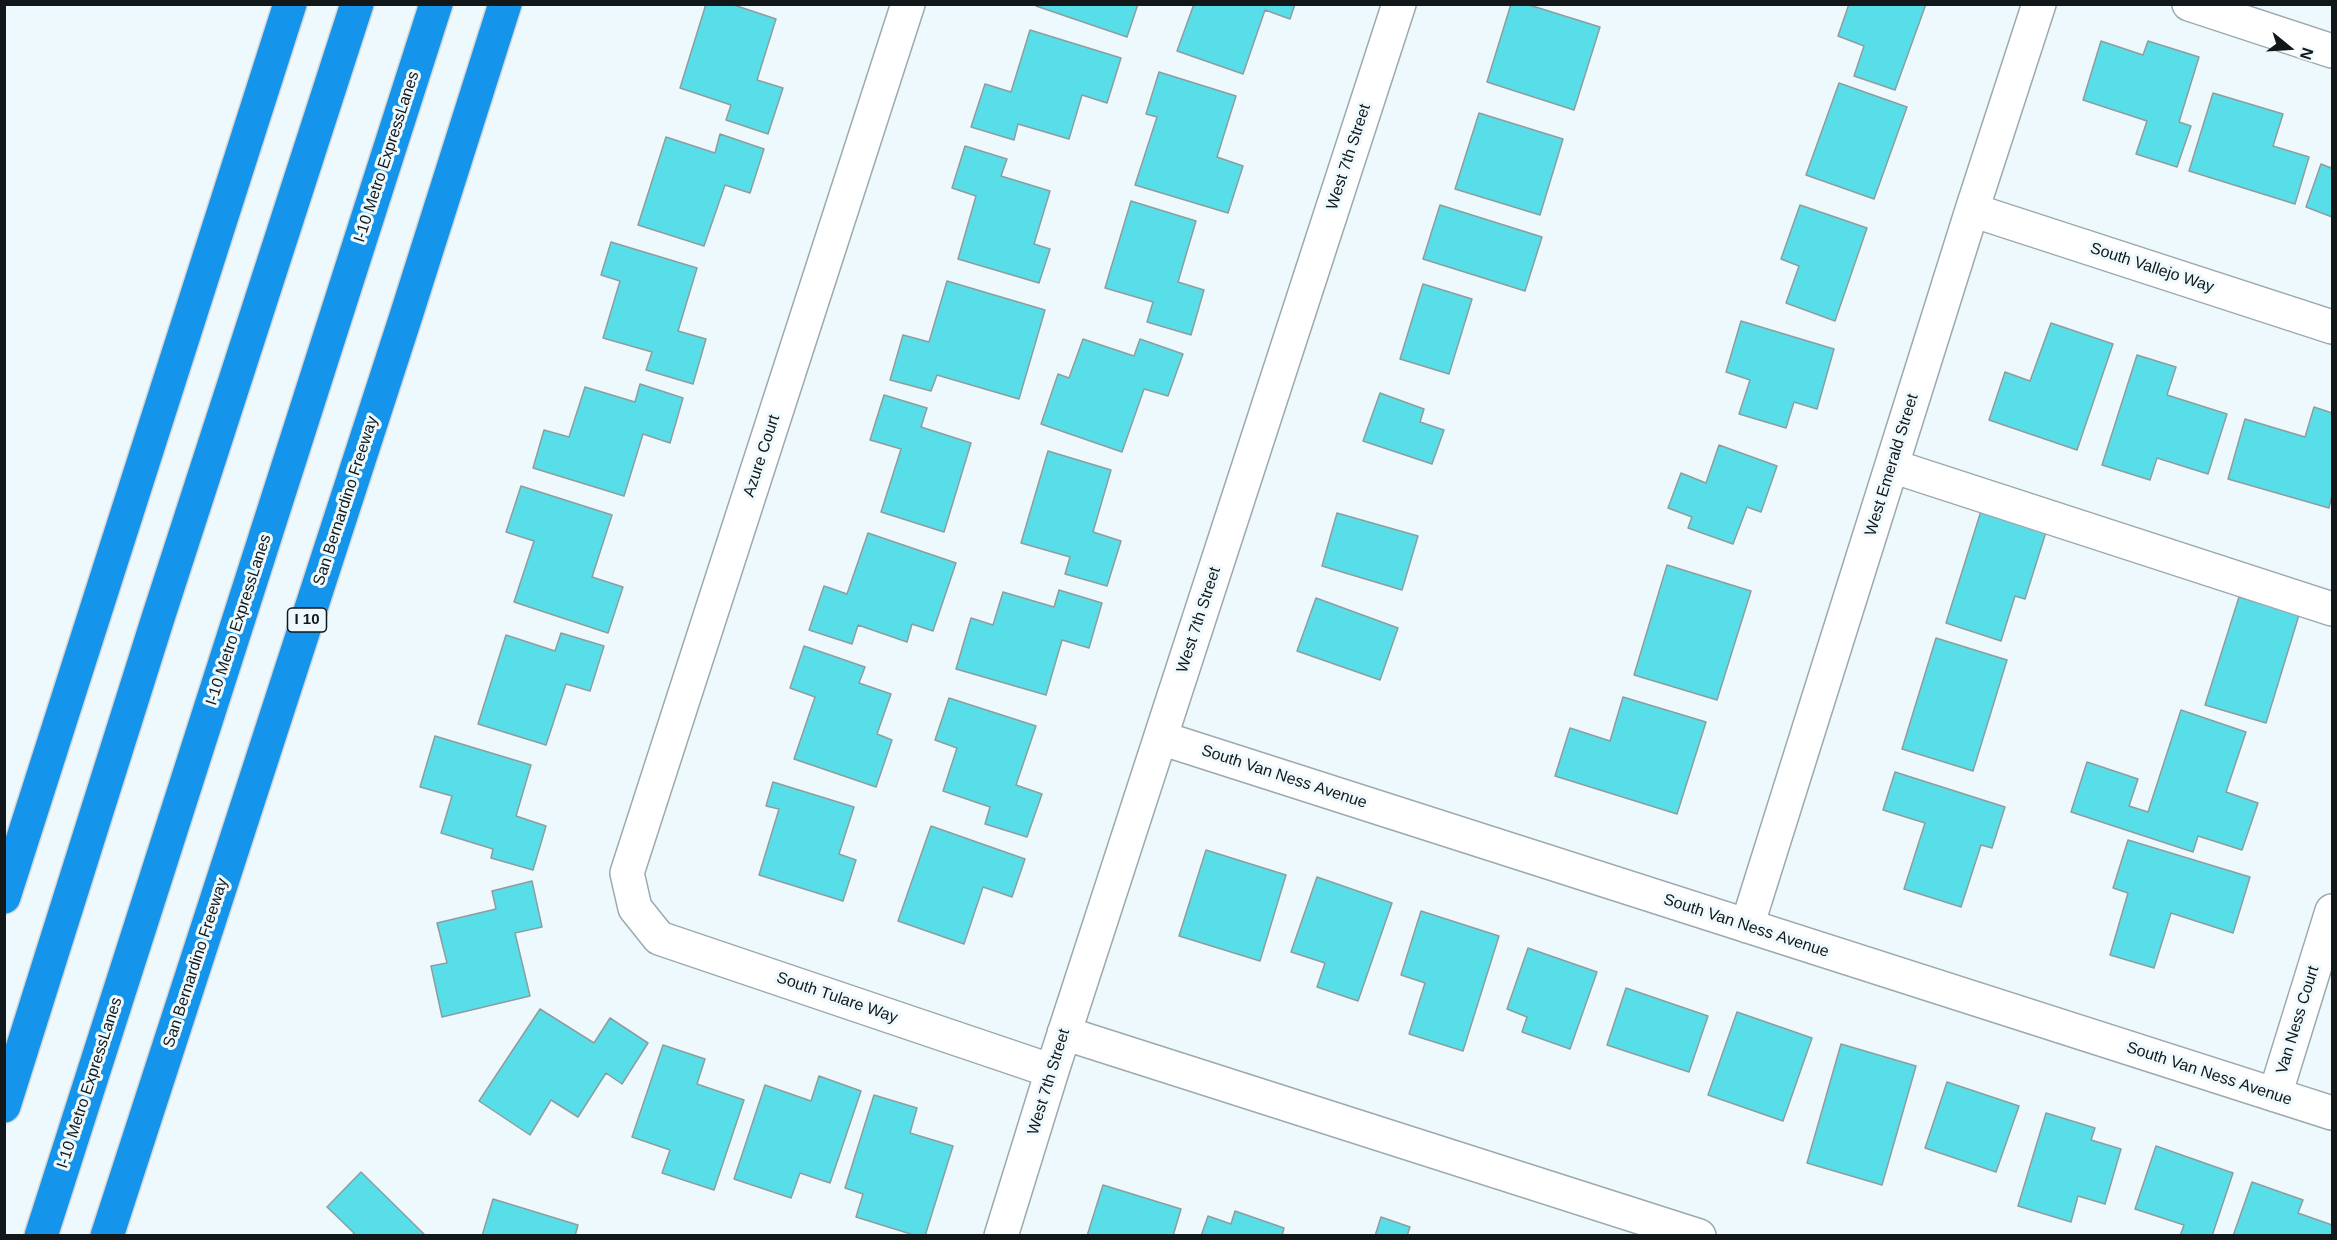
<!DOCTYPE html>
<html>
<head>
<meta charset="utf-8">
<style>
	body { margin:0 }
	#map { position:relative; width:2337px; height:1240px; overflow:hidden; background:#eef9fe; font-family:Helvetica,sans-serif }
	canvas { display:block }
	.frame { position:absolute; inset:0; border:6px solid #121719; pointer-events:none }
	.north { position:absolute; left:2259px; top:18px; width:60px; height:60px; -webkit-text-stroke:4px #eef9fe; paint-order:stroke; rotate:108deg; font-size:16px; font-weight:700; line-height:24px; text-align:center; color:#121719 }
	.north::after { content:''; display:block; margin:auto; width:21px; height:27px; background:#121719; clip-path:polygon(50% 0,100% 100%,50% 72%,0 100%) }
</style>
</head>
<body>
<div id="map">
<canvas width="2337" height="1240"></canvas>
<div class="frame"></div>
<div class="north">N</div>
</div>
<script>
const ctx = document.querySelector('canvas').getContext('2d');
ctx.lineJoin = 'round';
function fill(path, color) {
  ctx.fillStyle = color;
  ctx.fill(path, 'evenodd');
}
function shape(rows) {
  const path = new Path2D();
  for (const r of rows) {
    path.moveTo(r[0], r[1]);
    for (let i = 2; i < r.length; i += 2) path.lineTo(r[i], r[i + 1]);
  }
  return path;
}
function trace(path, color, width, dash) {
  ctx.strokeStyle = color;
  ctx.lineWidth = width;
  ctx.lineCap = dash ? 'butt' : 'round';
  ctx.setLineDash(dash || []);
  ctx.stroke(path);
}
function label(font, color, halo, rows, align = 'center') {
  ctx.font = font + ' Helvetica,sans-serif';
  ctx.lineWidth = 6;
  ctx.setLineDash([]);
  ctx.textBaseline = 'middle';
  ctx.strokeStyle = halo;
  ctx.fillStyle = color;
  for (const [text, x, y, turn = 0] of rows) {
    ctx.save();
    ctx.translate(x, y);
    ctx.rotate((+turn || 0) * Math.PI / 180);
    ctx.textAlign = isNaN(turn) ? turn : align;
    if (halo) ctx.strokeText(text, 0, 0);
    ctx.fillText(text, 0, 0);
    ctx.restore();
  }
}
const building = shape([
	[706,4,731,4,776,19,757,80,783,88,768,134,726,120,731,105,680,88,706,4],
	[1037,4,1138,4,1127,37,1036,6,1037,4],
	[1194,4,1295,4,1290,19,1265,10,1243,74,1177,51,1194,4],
	[1511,4,1526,4,1600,27,1574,110,1487,82,1511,4],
	[1849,4,1926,4,1895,90,1854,76,1864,46,1838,36,1849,4],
	[1030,30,1121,58,1107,103,1082,95,1069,139,1018,124,1014,140,971,127,985,84,1011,92,1030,30],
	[2101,41,2143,55,2148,41,2199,57,2179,122,2191,126,2177,167,2136,154,2147,121,2083,100,2101,41],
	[1159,72,1236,96,1217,157,1243,166,1228,213,1135,185,1157,117,1146,114,1159,72],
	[1839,83,1907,107,1874,199,1806,175,1839,83],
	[2213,93,2283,114,2273,146,2309,157,2295,204,2189,171,2213,93],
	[1479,113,1563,139,1540,215,1455,189,1479,113],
	[720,134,764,149,750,193,725,185,704,246,638,225,666,137,715,153,720,134],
	[965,146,1007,159,1001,176,1050,191,1034,244,1050,249,1039,283,958,259,976,196,952,188,965,146],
	[2321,164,2331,168,2332,165,2332,217,2306,207,2321,164],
	[1131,201,1196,221,1178,282,1204,290,1191,335,1147,322,1153,302,1105,288,1131,201],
	[1440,205,1542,237,1525,291,1423,259,1440,205],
	[1800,205,1867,228,1835,321,1786,303,1799,266,1781,259,1800,205],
	[611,242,697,268,678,331,706,339,693,384,646,370,652,352,603,338,620,281,601,275,611,242],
	[947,281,1045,310,1019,399,937,375,931,391,890,380,903,335,929,342,947,281],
	[1423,284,1472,299,1449,374,1400,359,1423,284],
	[1741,321,1834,349,1817,409,1794,402,1786,428,1739,414,1750,380,1726,372,1741,321],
	[2051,323,2113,344,2077,450,1989,420,2005,372,2030,381,2051,323],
	[1083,339,1134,356,1140,339,1183,354,1168,396,1144,389,1122,452,1041,424,1058,374,1069,378,1083,339],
	[2137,355,2176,367,2167,395,2227,414,2208,474,2157,458,2150,480,2102,465,2137,355],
	[640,384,683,398,670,443,643,434,624,496,533,468,544,430,569,437,585,387,635,402,640,384],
	[1380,393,1424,409,1420,422,1444,430,1432,464,1363,441,1380,393],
	[884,395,927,408,921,427,971,443,944,532,881,512,901,449,870,440,884,395],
	[2314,407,2332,413,2332,495,2329,508,2228,479,2245,419,2305,437,2314,407],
	[1719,445,1777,466,1761,512,1747,507,1733,544,1688,528,1692,517,1668,508,1681,473,1706,483,1719,445],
	[1048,451,1111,470,1093,532,1121,541,1107,586,1065,574,1070,557,1021,543,1048,451],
	[521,486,612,515,592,577,623,587,608,633,514,602,534,541,506,532,521,486],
	[1981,511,2046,532,2025,599,2015,596,2001,641,1946,623,1981,511],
	[1337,513,1418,536,1402,590,1322,566,1337,513],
	[868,533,956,563,933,631,912,624,907,642,858,625,852,644,809,630,824,586,847,594,868,533],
	[1667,565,1751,591,1717,700,1634,675,1667,565],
	[1059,590,1102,603,1089,648,1062,640,1046,695,956,669,971,618,993,625,1003,592,1054,607,1059,590],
	[2239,597,2299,615,2266,723,2205,705,2239,597],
	[1316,598,1398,628,1380,680,1297,651,1316,598],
	[561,633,604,646,590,691,566,684,546,745,478,724,506,635,555,651,561,633],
	[1936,638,2007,660,1973,771,1902,749,1936,638],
	[804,646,865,667,859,683,891,694,877,734,892,740,876,787,794,759,815,697,790,688,804,646],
	[1623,697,1706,722,1677,814,1555,776,1570,728,1610,741,1623,697],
	[949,698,1036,726,1016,785,1042,794,1027,837,985,824,990,807,943,791,957,748,935,740,949,698],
	[2181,710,2246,732,2226,792,2258,803,2242,850,2198,836,2193,852,2071,812,2087,762,2138,779,2129,806,2148,812,2181,710],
	[435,736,531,765,516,816,546,826,533,870,491,858,493,849,441,833,452,796,420,787,435,736],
	[1895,772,2005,807,1992,848,1981,845,1961,907,1904,889,1925,823,1883,810,1895,772],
	[773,782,854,807,839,854,856,860,843,901,759,875,779,809,766,806,773,782],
	[931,826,1025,859,1012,897,983,887,964,944,898,921,931,826],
	[2128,840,2250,877,2233,933,2171,913,2154,968,2110,955,2128,893,2113,888,2128,840],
	[1206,850,1286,875,1260,961,1179,936,1206,850],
	[1317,877,1392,903,1358,1001,1317,987,1325,963,1291,952,1317,877],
	[532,881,542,927,515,933,530,996,442,1017,431,966,447,963,437,923,496,909,492,891,532,881],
	[1421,911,1499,936,1463,1051,1409,1034,1425,983,1401,975,1421,911],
	[1528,948,1597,972,1570,1049,1522,1032,1527,1017,1507,1009,1528,948],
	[1626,988,1708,1016,1689,1072,1607,1045,1626,988],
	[540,1009,594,1043,610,1018,648,1043,622,1084,606,1073,578,1117,551,1100,530,1135,479,1101,540,1009],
	[1737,1012,1812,1038,1783,1121,1708,1095,1737,1012],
	[1841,1044,1916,1066,1882,1185,1807,1163,1841,1044],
	[663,1045,705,1059,697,1084,744,1100,714,1190,662,1173,670,1150,632,1137,663,1045],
	[819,1076,861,1091,830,1183,800,1173,791,1198,734,1179,765,1085,811,1101,819,1076],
	[1947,1082,2019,1106,1996,1172,1925,1148,1947,1082],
	[874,1095,917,1108,910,1133,953,1146,925,1236,917,1236,856,1217,863,1194,845,1188,874,1095],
	[2046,1113,2095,1128,2091,1140,2121,1149,2105,1204,2078,1196,2071,1222,2018,1206,2046,1113],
	[2156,1146,2233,1173,2212,1236,2180,1236,2184,1225,2135,1209,2156,1146],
	[361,1172,426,1236,352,1236,354,1233,327,1207,361,1172],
	[2252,1182,2303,1200,2298,1213,2332,1225,2332,1236,2233,1236,2252,1182],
	[1103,1185,1181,1209,1173,1236,1087,1236,1103,1185],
	[493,1199,578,1225,575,1236,482,1236,493,1199],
	[1235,1211,1284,1228,1282,1236,1201,1236,1208,1216,1231,1224,1235,1211],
	[1381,1217,1410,1227,1407,1236,1375,1236,1381,1217]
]);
fill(building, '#58dee8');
trace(building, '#8e9d9e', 1.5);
const minor = shape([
	[908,4,627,873,635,908,659,938,1052,1071],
	[2189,4,2332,51],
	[1972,210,2332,327],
	[1892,466,2332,609],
	[1161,738,2332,1113],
	[1747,926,1972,210,2039,4],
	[1064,1033,1699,1236],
	[2275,1095,2332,911],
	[1001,1236,1052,1071,1399,4]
]);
const highway = shape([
	[4,897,290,4],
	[4,1106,158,618,357,4],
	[41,1236,436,4],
	[107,1236,406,316,505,4]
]);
trace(minor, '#9ca9af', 36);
trace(highway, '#d4d5d6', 36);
trace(minor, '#fff', 33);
trace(highway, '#1495eb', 33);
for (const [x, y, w] of [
	[307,620,39]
]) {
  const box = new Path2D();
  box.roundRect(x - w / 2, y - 12, w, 24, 4.5);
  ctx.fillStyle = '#eef9fe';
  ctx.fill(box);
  trace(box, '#121719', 1.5);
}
label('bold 15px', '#121719', null, [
	["I 10",307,620]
]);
label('16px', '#121719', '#eef9fe', [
	["I-10 Metro ExpressLanes",387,157,-72],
	["West 7th Street",1349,157,-72],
	["South Vallejo Way",2152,268,18],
	["Azure Court",762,456,-72],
	["West Emerald Street",1892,465,-73],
	["San Bernardino Freeway",346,501,-72],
	["I-10 Metro ExpressLanes",239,620,-72],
	["West 7th Street",1199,620,-72],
	["South Van Ness Avenue",1284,777,18],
	["South Van Ness Avenue",1746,926,18],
	["San Bernardino Freeway",196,963,-72],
	["South Tulare Way",837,998,19],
	["Van Ness Court",2298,1020,-73],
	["South Van Ness Avenue",2209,1074,18],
	["West 7th Street",1049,1082,-73],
	["I-10 Metro ExpressLanes",90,1083,-72]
]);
</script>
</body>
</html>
